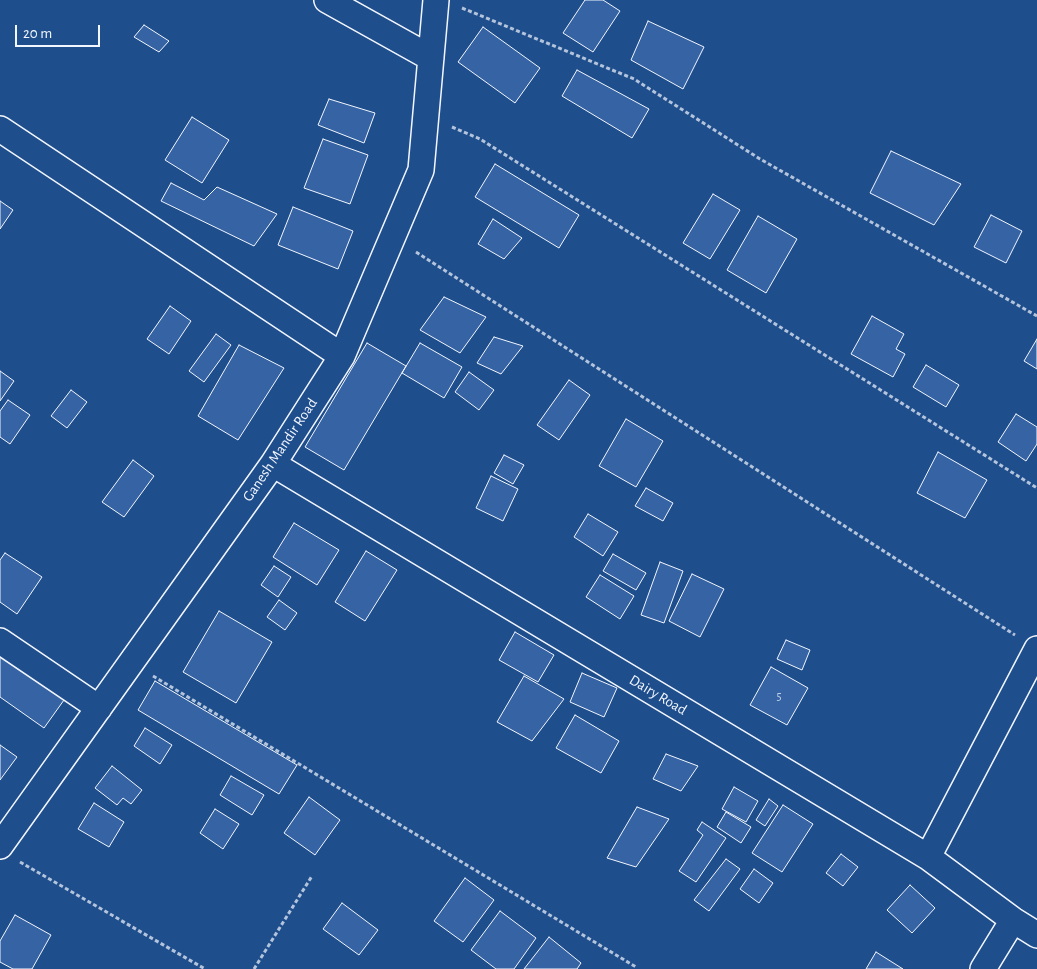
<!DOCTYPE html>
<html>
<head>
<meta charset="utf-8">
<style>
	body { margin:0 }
	#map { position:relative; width:1037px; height:969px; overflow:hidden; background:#1f4e8c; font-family:"Alegreya Sans",sans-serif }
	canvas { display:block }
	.scale { position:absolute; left:15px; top:25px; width:85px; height:22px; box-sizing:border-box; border:2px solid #f2f6ff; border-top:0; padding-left:6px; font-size:15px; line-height:18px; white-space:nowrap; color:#f2f6ff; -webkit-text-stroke:4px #1f4e8c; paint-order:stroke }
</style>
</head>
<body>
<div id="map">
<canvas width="1037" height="969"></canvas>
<div class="scale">20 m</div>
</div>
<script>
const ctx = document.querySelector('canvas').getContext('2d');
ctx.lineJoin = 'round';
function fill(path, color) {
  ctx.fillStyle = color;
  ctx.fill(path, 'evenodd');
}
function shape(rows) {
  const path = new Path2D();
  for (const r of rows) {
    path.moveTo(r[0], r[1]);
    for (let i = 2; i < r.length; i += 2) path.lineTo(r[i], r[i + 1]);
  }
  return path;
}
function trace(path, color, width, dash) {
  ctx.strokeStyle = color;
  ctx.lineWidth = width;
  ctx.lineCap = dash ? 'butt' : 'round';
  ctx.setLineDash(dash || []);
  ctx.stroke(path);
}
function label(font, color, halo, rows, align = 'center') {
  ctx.font = font + ' "Alegreya Sans",sans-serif';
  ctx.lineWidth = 4;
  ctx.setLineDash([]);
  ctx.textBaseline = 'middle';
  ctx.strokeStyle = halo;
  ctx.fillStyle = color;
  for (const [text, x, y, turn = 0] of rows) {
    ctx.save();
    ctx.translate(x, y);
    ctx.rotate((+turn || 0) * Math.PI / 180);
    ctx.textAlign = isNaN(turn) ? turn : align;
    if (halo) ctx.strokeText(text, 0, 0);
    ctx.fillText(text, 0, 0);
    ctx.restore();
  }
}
const building = shape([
	[585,0,603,0,620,11,593,52,563,33,585,0],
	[648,21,704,47,683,89,631,60,648,21],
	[144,25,169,41,159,52,134,37,144,25],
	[483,27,540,68,515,103,458,62,483,27],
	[577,70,649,109,632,138,562,96,577,70],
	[329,99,375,113,364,143,318,125,329,99],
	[192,117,229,140,202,183,165,160,192,117],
	[323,139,368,155,350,204,304,188,323,139],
	[891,151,961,184,934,225,870,193,891,151],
	[495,164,579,215,559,248,475,197,495,164],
	[171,183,204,200,217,187,277,214,254,246,161,201,171,183],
	[713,194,740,210,710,259,683,243,713,194],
	[0,201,13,210,0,229,0,201],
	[293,207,353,231,338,269,278,245,293,207],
	[991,215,1022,231,1006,263,974,247,991,215],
	[758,216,797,239,766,293,727,270,758,216],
	[493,219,522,238,504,259,478,244,493,219],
	[444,297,486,317,460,353,420,330,444,297],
	[170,306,191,321,169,354,147,339,170,306],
	[872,316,904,334,896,349,905,354,893,377,851,354,872,316],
	[216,334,231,345,204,382,189,371,216,334],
	[494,337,523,346,501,374,477,363,494,337],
	[1037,339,1037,369,1024,361,1037,339],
	[367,343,406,366,344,470,305,447,367,343],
	[420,343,462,367,444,398,402,373,420,343],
	[239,345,284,368,238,440,198,416,239,345],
	[926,365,959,385,946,407,913,387,926,365],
	[0,371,14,381,0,401,0,371],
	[469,372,494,390,479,410,455,392,469,372],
	[569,380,590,395,559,440,537,425,569,380],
	[71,390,87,402,67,428,51,416,71,390],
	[8,400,30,415,10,444,0,437,0,411,8,400],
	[1016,414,1037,427,1037,444,1026,461,998,442,1016,414],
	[626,419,663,441,636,487,599,466,626,419],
	[938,452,987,480,965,518,917,493,938,452],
	[504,455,524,465,513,484,494,473,504,455],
	[133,460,154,476,124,517,102,502,133,460],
	[491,476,518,489,503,521,476,508,491,476],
	[646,488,673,503,663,521,635,506,646,488],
	[588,514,618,532,603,556,574,537,588,514],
	[294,523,339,550,317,585,273,557,294,523],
	[366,551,397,570,365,621,335,602,366,551],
	[5,553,42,577,17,614,0,602,0,560,5,553],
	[613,554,646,573,636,590,603,571,613,554],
	[660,562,683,571,664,623,641,615,660,562],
	[274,566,291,577,278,597,261,585,274,566],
	[692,574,724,589,700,637,669,621,692,574],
	[600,575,634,596,620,619,586,597,600,575],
	[279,600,297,613,285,630,267,617,279,600],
	[219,611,272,642,236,703,183,672,219,611],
	[515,632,554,655,538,682,499,660,515,632],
	[786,640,810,650,802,670,777,659,786,640],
	[0,655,64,700,44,728,0,697,0,655],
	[771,667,808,688,787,725,750,705,771,667],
	[582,673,617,688,604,717,570,702,582,673],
	[524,676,564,699,532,741,497,722,524,676],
	[155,681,297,765,279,794,138,710,155,681],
	[575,715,619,741,601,773,556,748,575,715],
	[145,728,172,745,160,764,134,746,145,728],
	[0,745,17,757,0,780,0,745],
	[666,754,698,766,681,791,653,779,666,754],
	[112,766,142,790,131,804,123,798,117,805,95,788,112,766],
	[231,776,264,795,252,815,220,795,231,776],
	[734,787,758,801,746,822,722,809,734,787],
	[309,797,340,820,315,855,284,833,309,797],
	[769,799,778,806,765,826,756,820,769,799],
	[94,803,124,822,109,847,78,829,94,803],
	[783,805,813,824,782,872,752,853,783,805],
	[637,807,669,819,636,867,607,858,637,807],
	[215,809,239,824,223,849,200,833,215,809],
	[726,812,751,827,741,843,717,827,726,812],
	[702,822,726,838,696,882,679,871,703,835,697,830,702,822],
	[841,854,858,867,843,886,826,873,841,854],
	[726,859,740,869,709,911,694,900,726,859],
	[754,869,773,883,759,903,740,889,754,869],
	[465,878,494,900,463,942,434,921,465,878],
	[910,885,935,908,912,933,887,910,910,885],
	[342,903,378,930,359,955,323,929,342,903],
	[500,911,536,938,514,969,496,969,471,950,500,911],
	[15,915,51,935,32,969,13,969,0,962,0,941,15,915],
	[549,937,581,963,577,969,524,969,549,937],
	[876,952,903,969,866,969,876,952]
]);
fill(building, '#3563a3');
trace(building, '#f2f6ff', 1);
const street = shape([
	[327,0,431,58],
	[0,129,342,356],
	[273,464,928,857,1013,920,1037,935],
	[0,641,99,708],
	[0,846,273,464,342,356,421,170,436,0],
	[928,857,1037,649],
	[983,969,1013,920]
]);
trace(street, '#f2f6ff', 28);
trace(shape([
	[462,8,634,79,760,159,1037,316],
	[452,127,480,139,1037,488],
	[416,252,1015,635],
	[153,676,636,967],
	[20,862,205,969],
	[254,969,312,876]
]), '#b3c4dc', 3, [4, 2.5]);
trace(street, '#1f4e8c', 25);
label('12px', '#c3d1e8', null, [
	["5",779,696]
]);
label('15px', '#f2f6ff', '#1f4e8c', [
	["Ganesh Mandir Road",280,450,-56],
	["Dairy Road",658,695,31]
]);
</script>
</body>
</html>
